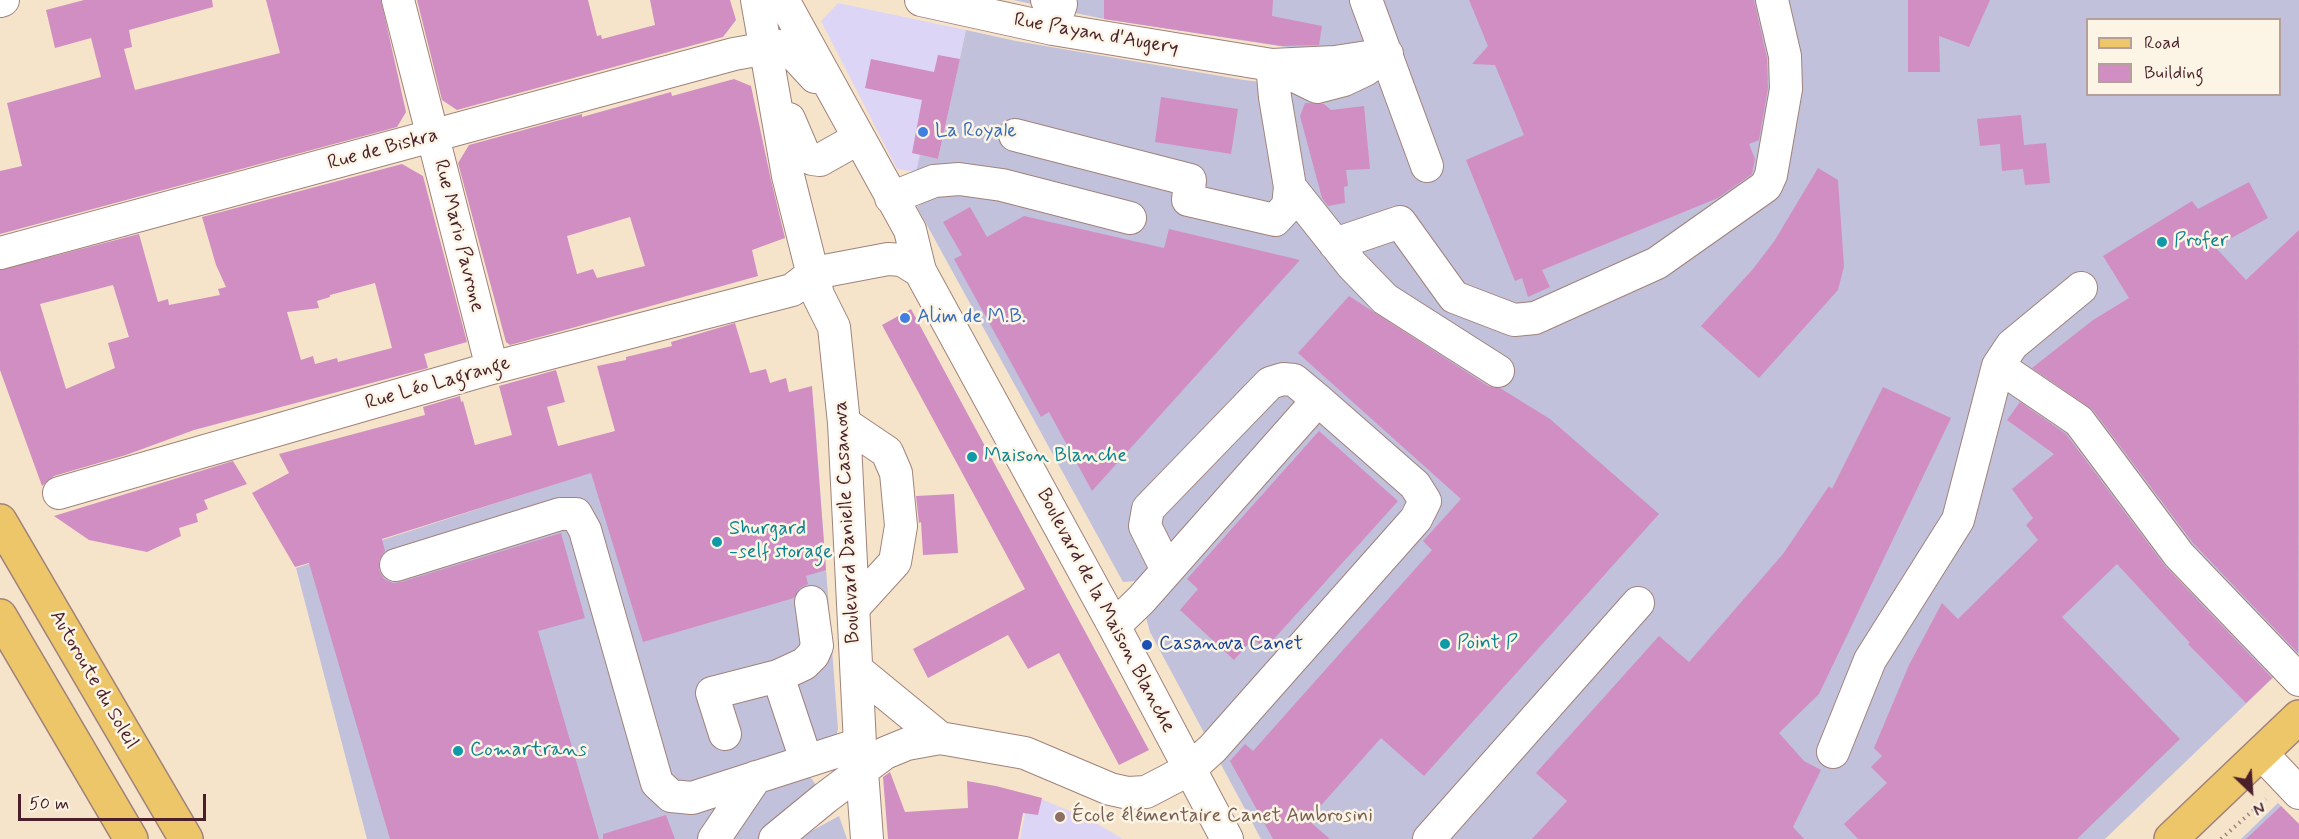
<!DOCTYPE html>
<html>
<head>
<meta charset="utf-8">
<style>
	body { margin:0 }
	#map { position:relative; width:2299px; height:839px; overflow:hidden; background:#f6e4ca; font-family:Mynerve,sans-serif }
	canvas { display:block }
	.legend { position:absolute; left:2086px; top:18px; width:195px; height:78px; box-sizing:border-box; background:#fcf5e5; border:2px solid #b59f9b; margin:0; padding:8px 10px; list-style:none; font-size:18px; color:#4a1f2b }
	.legend li { display:flex; align-items:center; gap:12px; height:30px }
	.legend b { width:30px; border:2px solid #b59f9b }
	.north { position:absolute; left:2221px; top:761px; width:60px; height:60px; -webkit-text-stroke:4px #fcf5e5; paint-order:stroke; rotate:155deg; font-size:16px; font-weight:700; line-height:24px; text-align:center; color:#4a1f2b }
	.north::after { content:''; display:block; margin:auto; width:21px; height:27px; background:#4a1f2b; clip-path:polygon(50% 0,100% 100%,50% 72%,0 100%) }
	.scale { position:absolute; left:18px; top:794px; width:188px; height:27px; box-sizing:border-box; border:3px solid #4a1f2b; border-top:0; padding-left:8px; font-size:18px; line-height:21px; white-space:nowrap; color:#4a1f2b; -webkit-text-stroke:4px #fcf5e5; paint-order:stroke }
</style>
</head>
<body>
<div id="map">
<canvas width="2299" height="839"></canvas>
<ul class="legend">
<li><b style="height:8px;background:#ecc669"></b>Road</li>
<li><b style="height:16px;background:#d18ec2"></b>Building</li>
</ul>
<div class="north">N</div>
<div class="scale">50 m</div>
</div>
<script>
const ctx = document.querySelector('canvas').getContext('2d');
ctx.lineJoin = 'round';
function fill(path, color) {
  ctx.fillStyle = color;
  ctx.fill(path, 'evenodd');
}
function shape(rows) {
  const path = new Path2D();
  for (const r of rows) {
    path.moveTo(r[0], r[1]);
    for (let i = 2; i < r.length; i += 2) path.lineTo(r[i], r[i + 1]);
  }
  return path;
}
function trace(path, color, width, dash) {
  ctx.strokeStyle = color;
  ctx.lineWidth = width;
  ctx.lineCap = dash ? 'butt' : 'round';
  ctx.setLineDash(dash || []);
  ctx.stroke(path);
}
function label(font, color, halo, rows, align = 'center') {
  ctx.font = font + ' Mynerve,sans-serif';
  ctx.lineWidth = 5;
  ctx.setLineDash([]);
  ctx.textBaseline = 'middle';
  ctx.strokeStyle = halo;
  ctx.fillStyle = color;
  for (const [text, x, y, turn = 0] of rows) {
    ctx.save();
    ctx.translate(x, y);
    ctx.rotate((+turn || 0) * Math.PI / 180);
    ctx.textAlign = isNaN(turn) ? turn : align;
    if (halo) ctx.strokeText(text, 0, 0);
    ctx.fillText(text, 0, 0);
    ctx.restore();
  }
}
fill(shape([
	[838,3,966,30,938,159,916,172,897,169,821,21],
	[1029,794,1089,819,1123,839,1020,839]
]), '#ddd5f6');
fill(shape([
	[1013,0,2299,0,2299,653,2105,839,1261,839,1150,632,1136,581,1123,582,917,207,930,198,916,172,920,155,938,159,966,30,1016,41,1244,80,1320,89,1318,52,1104,19],
	[2088,20,2280,20,2280,94,2088,94],
	[814,408,838,729,836,737,805,775,812,779,816,786,760,839,367,839,296,568,592,472],
	[2278,803,2299,824,2299,839,2241,839],
	[839,816,847,839,798,839,806,834]
]), '#c2c1dc');
fill(shape([
	[84,0,212,0,213,7,129,30,132,47,124,49,135,90,280,53,266,0,381,0,406,112,397,127,0,234,0,171,22,166,7,103,101,77,91,38,55,48,46,10],
	[417,0,588,0,597,36,601,35,602,39,655,25,650,0,730,0,736,20,723,37,457,110,442,100],
	[1104,0,1273,0,1272,16,1322,26,1319,45,1282,46,1104,19],
	[1469,0,1754,0,1767,58,1768,88,1759,140,1749,144,1755,159,1752,174,1718,198,1542,270,1550,287,1528,297,1522,278,1515,281,1466,160,1524,135,1495,65,1472,64,1488,46],
	[1908,0,1990,0,1969,47,1939,36,1940,72,1908,72],
	[938,55,960,59,938,159,912,153,922,100,865,88,871,59,934,72],
	[734,79,751,86,771,180,785,238,752,250,758,276,547,335,510,345,506,342,458,163,469,145,582,114,582,117,671,92,672,96],
	[630,217,645,266,597,278,593,269,577,274,567,236],
	[1161,97,1238,109,1231,154,1155,142],
	[1305,103,1324,104,1331,110,1364,106,1370,169,1346,170,1348,186,1344,187,1345,203,1328,206,1322,198,1300,116],
	[2021,115,2024,145,2046,143,2050,183,2025,185,2023,169,2002,171,2000,144,1980,146,1977,119],
	[402,164,423,176,467,342,424,354,428,368,194,430,126,455,54,476,42,486,0,370,0,270,139,234,158,302,168,299,169,305,220,295,218,289,226,287,216,265,202,217],
	[375,283,392,348,338,362,337,358,315,364,313,356,301,360,287,312,319,308,317,301,330,297,330,295],
	[113,285,129,337,108,343,115,368,66,389,40,304],
	[1818,168,1838,180,1844,266,1838,290,1759,378,1701,326,1753,269,1775,240],
	[2249,182,2268,218,2215,247,2246,280,2299,230,2298,653,2193,543,2093,410,2032,368,2093,320,2129,298,2103,256,2192,201,2198,209],
	[970,207,987,237,1024,216,1164,248,1169,229,1300,260,1092,491,1049,412,1041,417,954,259,962,255,943,222],
	[1349,296,1488,386,1500,388,1550,419,1659,514,1424,776,1381,738,1308,820,1330,839,1273,839,1230,761,1245,744,1253,751,1432,550,1423,541,1461,499,1298,353],
	[911,309,1149,750,1119,765,1059,653,1028,669,1008,635,928,678,913,649,1025,589,882,325],
	[735,323,750,373,766,369,770,383,786,378,789,392,812,386,826,570,806,576,808,584,800,588,794,598,643,642,591,473,382,539,385,551,379,560,379,570,384,579,393,583,401,582,561,533,585,618,538,631,599,839,390,839,309,563,295,567,252,493,289,473,279,454,425,415,423,407,460,396,461,402,463,401,475,445,512,435,499,386,556,370,565,402,547,407,558,446,615,431,597,366,626,360,626,357,672,346,671,342],
	[1883,387,1951,418,1819,694,1779,733,1804,761,1821,770,1793,827,1804,839,1532,839,1567,801,1536,773,1659,636,1689,662,1783,554,1829,486,1832,489],
	[2020,402,2066,434,2165,566,2272,678,2246,703,2188,644,2190,643,2117,564,2062,617,2180,739,2077,839,1858,839,1844,824,1887,783,1871,767,1882,756,1874,748,1909,665,1942,603,1958,619,2038,540,2026,525,2033,518,2012,489,2054,454,2007,420],
	[1319,431,1398,501,1265,649,1253,639,1234,660,1180,610,1198,589,1187,579],
	[233,461,247,484,204,500,208,509,196,514,198,522,179,528,181,536,147,552,89,540,54,516],
	[954,494,958,553,923,555,921,522,919,523,916,496],
	[890,772,905,812,968,808,967,781,996,786,1042,798,1038,815,1023,813,1018,839,888,839,883,777],
	[2281,806,2299,824,2299,839,2246,839],
	[666,815,675,839,603,839,603,834]
]), '#d18ec2');
const minor = shape([
	[398,0,492,368],
	[757,0,788,176,818,295,834,327,844,423,860,744,867,839],
	[783,0,910,230,920,271,1114,626,1227,839],
	[921,0,1053,29,1272,65,1275,97,1290,187,1288,206,1275,220,1188,200,1190,180,1015,135],
	[1047,0,1061,4,1053,29],
	[1366,0,1427,166],
	[0,1,3,0],
	[1387,54,1365,70,1344,80,1317,87,1272,65,1335,62,1387,54],
	[789,119,804,154,812,159,820,160,859,138],
	[1290,187,1352,265,1385,299,1498,371],
	[891,198,934,181,959,179,1002,185,1130,218],
	[1335,244,1400,222,1454,297,1514,320,1535,318,1657,263,1766,186,1771,175,1786,89,1785,56,1772,0],
	[0,253,734,54,779,46,790,50,815,77],
	[2081,288,2012,345,1998,366,2079,421,2179,555,2299,680],
	[844,423,887,452,896,473,901,526,895,562,854,607],
	[59,493,492,368,792,290,814,273,888,259,902,260,920,271],
	[396,565,560,514,576,514,585,530,657,783,671,796,692,798,860,744],
	[1114,626,1141,600,1318,400],
	[857,670,940,738,1025,753,1110,789,1128,793,1146,792,1190,769,1213,748,1416,519,1425,501,1415,485,1318,400,1294,380,1283,379,1270,383,1148,509,1145,526,1167,570],
	[778,676,806,760],
	[725,734,712,693,778,676,804,664,813,655,817,646,811,602],
	[1833,752,1870,660,1958,520,1998,366],
	[2261,753,2299,793],
	[714,839,756,777],
	[775,839,825,798,885,753,907,744,940,738],
	[1429,839,1638,603]
]);
const major = shape([
	[2171,839,2299,717]
]);
const highway = shape([
	[0,521,186,839],
	[0,616,131,839]
]);
trace(minor, '#a0827a', 34);
trace(major, '#a0827a', 36);
trace(highway, '#a0827a', 36);
trace(shape([
	[2221,839,2266,799]
]), '#a0827a', 4, [1.5, 4.5]);
trace(minor, '#fff', 32);
trace(major, '#ecc669', 33);
trace(highway, '#ecc669', 33);
for (const [x, y, r, color] of [
	[923,132,6,"#3f7fe0"],
	[2162,242,6,"#0f9aa8"],
	[905,318,6,"#3f7fe0"],
	[972,457,6,"#0f9aa8"],
	[717,542,6,"#0f9aa8"],
	[1445,644,6,"#0f9aa8"],
	[1147,645,6,"#1a4fb4"],
	[458,751,6,"#0f9aa8"],
	[1060,817,6,"#8d6e63"]
]) {
  const dot = new Path2D();
  dot.arc(x, y, r, 0, 2 * Math.PI);
  ctx.fillStyle = color;
  ctx.fill(dot);
  trace(dot, '#fcf5e5', 2);
}
label('20px', '#4a1f2b', '#fcf5e5', [
	["Rue Payan d'Augery",1096,35,10],
	["Rue de Biskra",383,150,-15],
	["Rue Mario Pavrone",458,236,76],
	["Rue Léo Lagrange",438,384,-16],
	["Boulevard Danielle Casanova",848,522,-93],
	["Boulevard de la Maison Blanche",1105,611,62],
	["Autoroute du Soleil",93,680,60]
]);
label('20px', '#366cbe', '#fcf5e5', [
	["La Royale",935,132],
	["Alim de M.B.",917,318]
], 'left');
label('20px', '#0d838f', '#fcf5e5', [
	["Profer",2174,242],
	["Maison Blanche",984,457],
	["Shurgard",729,530],
	["-self storage",729,553],
	["Point P",1457,644],
	["Comartrans",470,751]
], 'left');
label('20px', '#164399', '#fcf5e5', [
	["Casanova Canet",1159,645]
], 'left');
label('20px', '#785e54', '#fcf5e5', [
	["École élémentaire Canet Ambrosini",1072,817]
], 'left');
</script>
</body>
</html>
